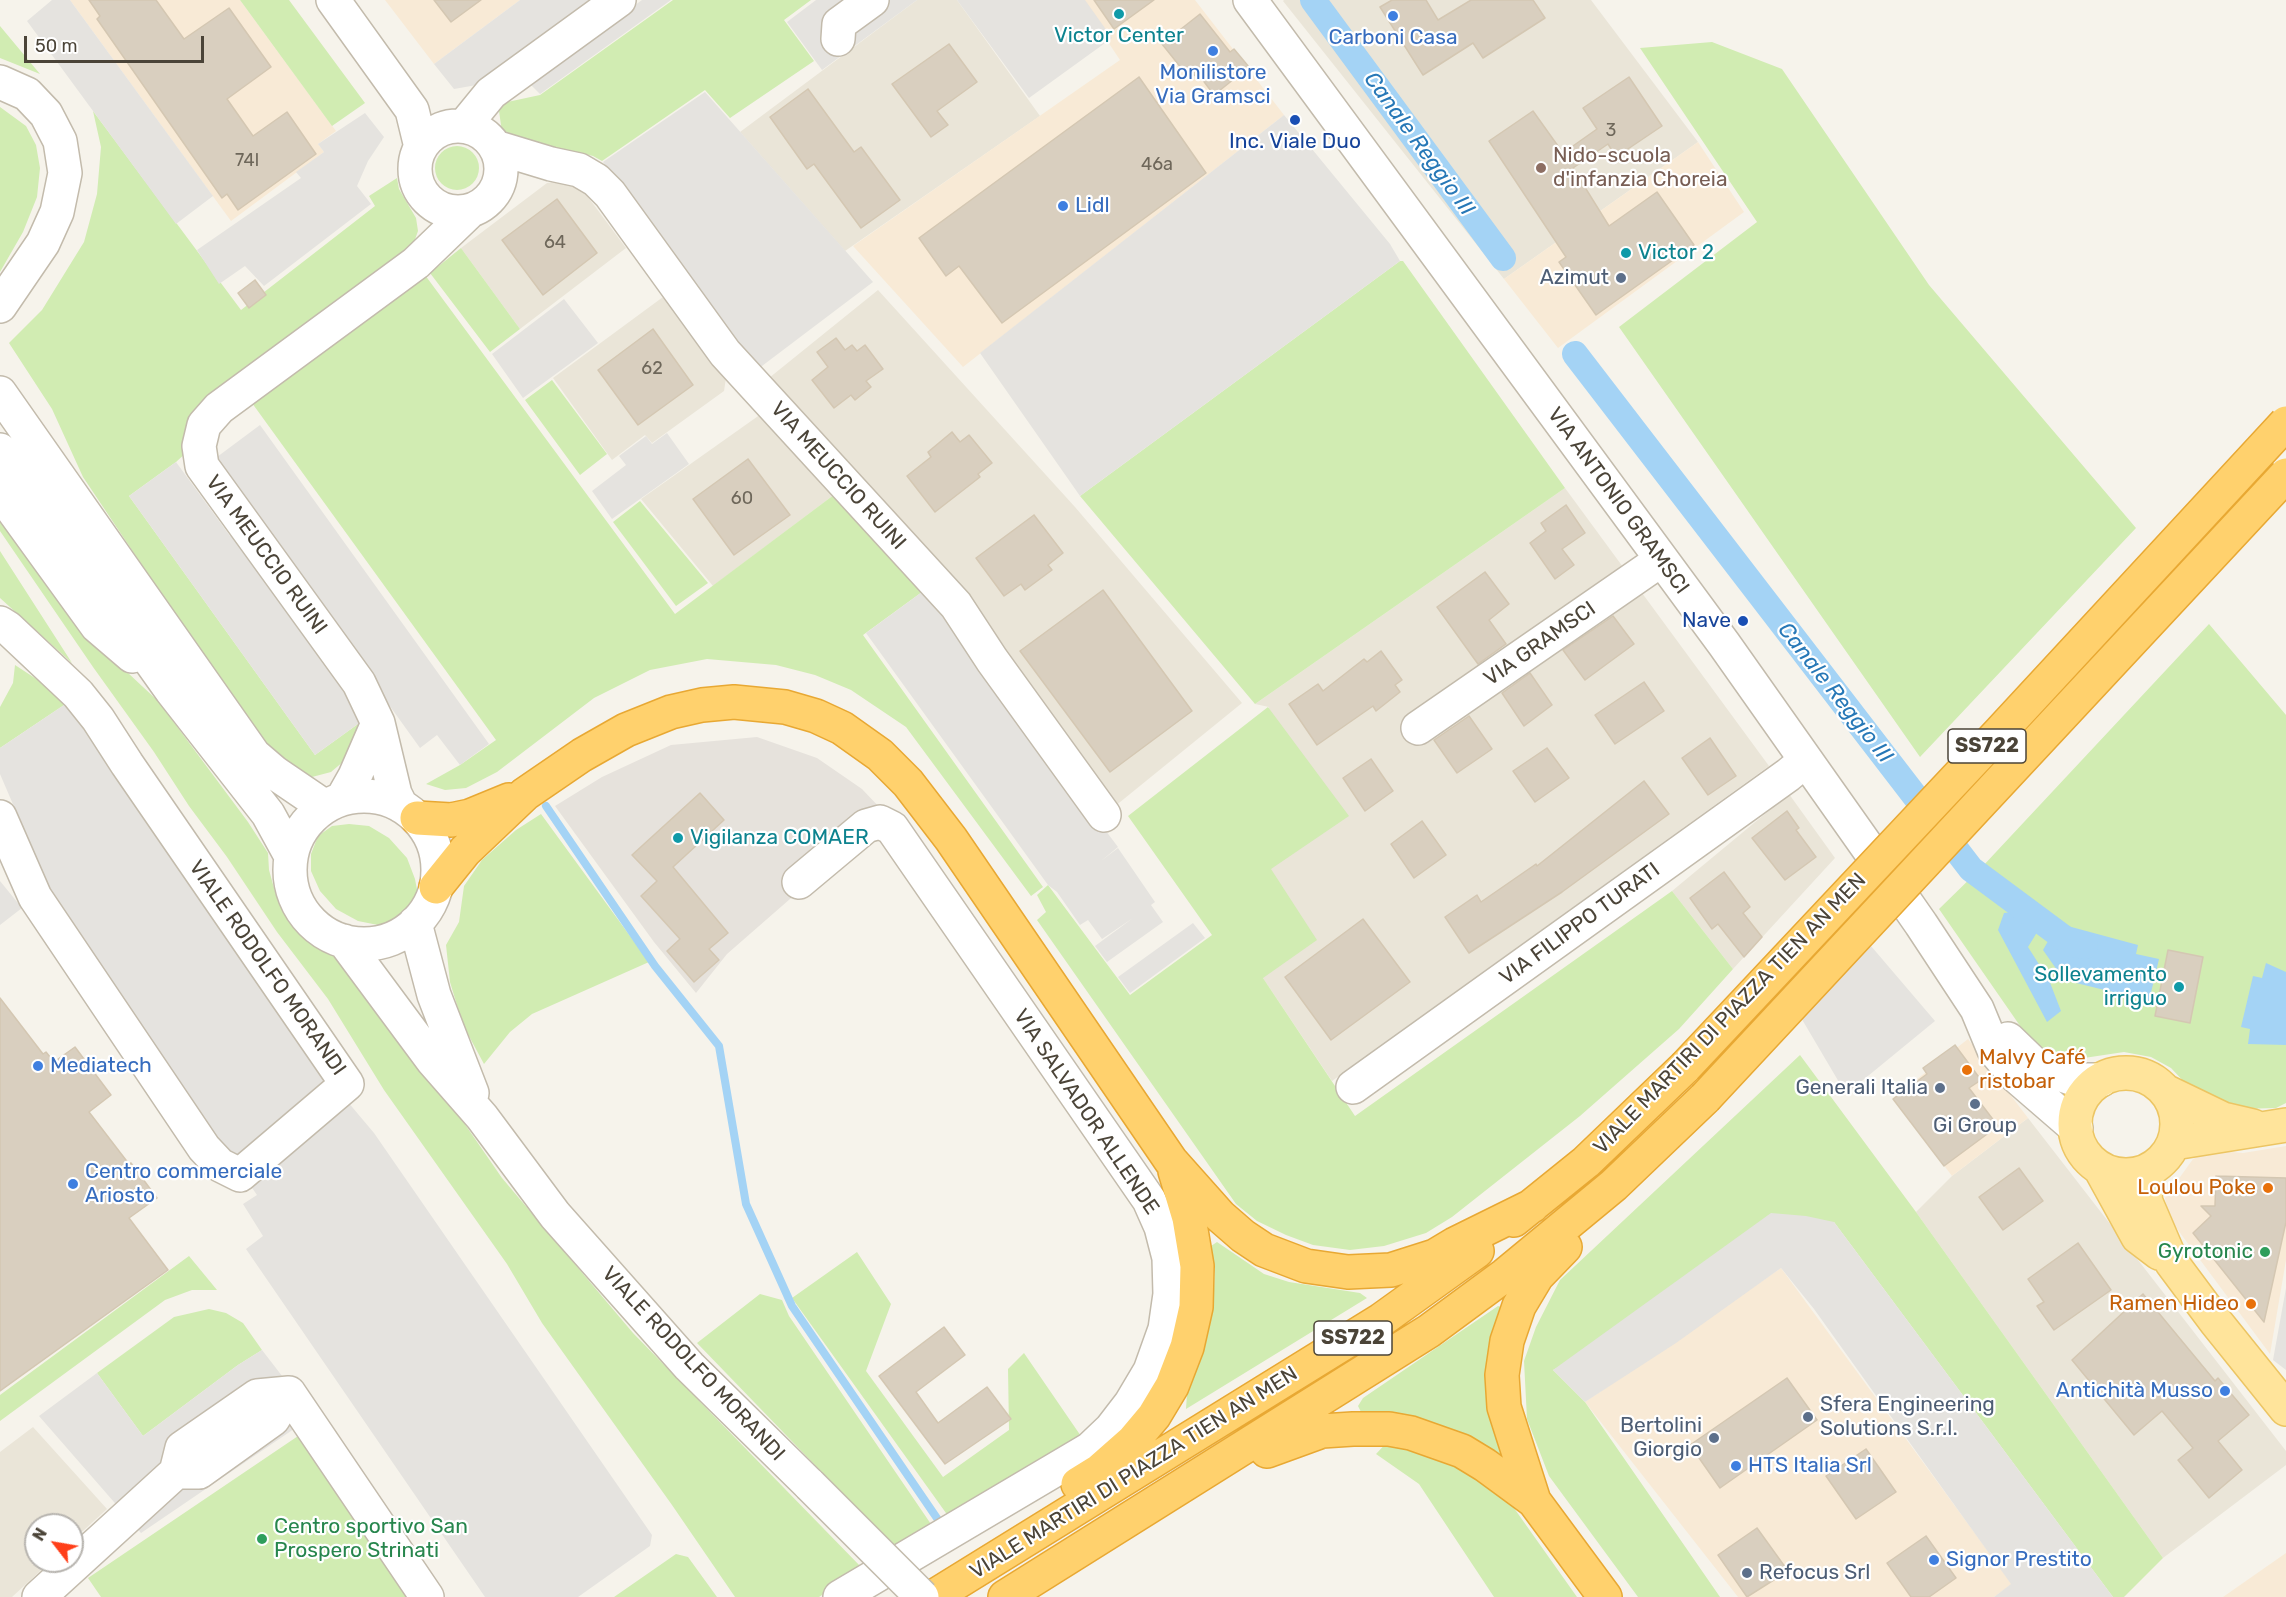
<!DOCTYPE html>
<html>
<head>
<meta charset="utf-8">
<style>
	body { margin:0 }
	#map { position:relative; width:2286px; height:1597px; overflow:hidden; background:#f6f3eb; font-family:Rubik,sans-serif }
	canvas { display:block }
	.north { position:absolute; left:24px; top:1513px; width:60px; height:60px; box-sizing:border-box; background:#fff; border:2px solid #b7b4af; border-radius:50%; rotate:301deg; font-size:16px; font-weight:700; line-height:24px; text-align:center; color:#4b4438 }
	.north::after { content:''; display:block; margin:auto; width:21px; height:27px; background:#ff3f19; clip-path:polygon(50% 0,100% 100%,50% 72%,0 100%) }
	.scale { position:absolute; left:24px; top:36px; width:180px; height:27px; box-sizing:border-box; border:3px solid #4b4438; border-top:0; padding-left:8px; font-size:18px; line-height:21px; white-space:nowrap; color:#4b4438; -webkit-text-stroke:4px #fff; paint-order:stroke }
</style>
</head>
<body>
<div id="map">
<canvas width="2286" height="1597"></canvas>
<div class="north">N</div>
<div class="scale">50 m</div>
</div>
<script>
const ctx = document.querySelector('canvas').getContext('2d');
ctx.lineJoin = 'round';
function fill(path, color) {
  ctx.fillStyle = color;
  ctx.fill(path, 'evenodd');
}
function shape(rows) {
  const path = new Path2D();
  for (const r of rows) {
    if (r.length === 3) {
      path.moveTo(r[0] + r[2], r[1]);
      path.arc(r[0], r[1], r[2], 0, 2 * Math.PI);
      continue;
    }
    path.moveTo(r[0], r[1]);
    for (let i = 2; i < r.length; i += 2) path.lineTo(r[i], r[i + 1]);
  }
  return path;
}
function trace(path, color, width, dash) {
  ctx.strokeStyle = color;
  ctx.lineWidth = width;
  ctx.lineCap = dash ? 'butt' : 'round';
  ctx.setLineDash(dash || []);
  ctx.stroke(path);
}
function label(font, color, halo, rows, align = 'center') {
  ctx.font = font + ' Rubik,sans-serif';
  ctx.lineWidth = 4.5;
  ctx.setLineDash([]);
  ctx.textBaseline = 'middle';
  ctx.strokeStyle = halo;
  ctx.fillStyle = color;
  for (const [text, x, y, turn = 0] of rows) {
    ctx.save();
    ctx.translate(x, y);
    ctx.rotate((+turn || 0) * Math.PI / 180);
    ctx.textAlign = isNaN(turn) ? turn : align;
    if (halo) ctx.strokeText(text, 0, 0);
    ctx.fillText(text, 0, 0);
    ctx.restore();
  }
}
fill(shape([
	[917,0,957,0,1040,116,845,251,740,132],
	[1284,0,1591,0,1698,142,1504,279,1283,1],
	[566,180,582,189,626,248,520,329,461,248,547,183],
	[878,290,1075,507,1242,703,1114,807,769,378],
	[663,297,726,378,724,391,652,443,645,435,612,460,553,378],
	[761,414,835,494,713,586,641,499],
	[1565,488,1769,766,1332,1081,1263,978,1271,869,1269,707,1255,704],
	[1789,794,1835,858,1733,969,1672,891],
	[2028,1118,2286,1451,2286,1465,2163,1558,1916,1212,1952,1176],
	[33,1427,107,1509,72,1541,72,1525,36,1525,36,1561,51,1561,12,1597,0,1597,0,1452]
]), '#eae5d8');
fill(shape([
	[70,0,240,0,336,131,318,144,324,152,231,221],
	[385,0,520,0,434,64],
	[1080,0,1195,0,1284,115,963,367,853,246,1120,60],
	[1698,142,1744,212,1558,348,1504,279],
	[1968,1039,2028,1118,1952,1176,1893,1098],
	[2286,1146,2286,1260,2270,1354,2169,1218,2165,1198,2193,1159,2210,1150,2243,1153],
	[1781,1268,2012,1584,1994,1597,1738,1597,1585,1402],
	[2286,1553,2286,1597,2223,1597]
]), '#f8ead6');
fill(shape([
	[757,737,817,758,862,789,882,810,798,892,727,954,696,993,654,942,555,806,602,777,671,745]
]), '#e6e2dc');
fill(shape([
	[240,0,289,0,365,103,332,126],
	[673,0,811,0,784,20,814,61,730,118,705,90,602,161,593,156,568,150,546,152,503,139,498,104,540,95],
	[0,26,40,74,0,58],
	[1712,42,1782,69,1929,285,2136,528,1920,757,1619,327,1757,222,1640,48],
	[0,107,26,126,36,145,40,168,37,197,23,232,0,272],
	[93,111,241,310,375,206,369,196,397,178,399,189,416,218,418,231,413,245,176,462,129,496,315,755,369,716,344,761,331,772,312,777,293,775,263,746,83,477,52,409,9,343,42,310,84,242,97,194,101,147],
	[457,168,22],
	[461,248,520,329,490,352,430,273],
	[1400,261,1403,261,1565,488,1255,704,1080,496],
	[425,275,675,614,835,494,922,592,863,635,1043,887,1031,896,906,727,851,690,815,675,776,665,707,659,650,670,594,698,497,772,466,788,445,790,426,784,460,765,496,740,252,403],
	[552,380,607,454,580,475,525,400],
	[640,501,708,583,676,606,613,522],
	[0,514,112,658,158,701,248,822,268,853,269,870,276,895,298,928,320,948,347,960,424,1065,502,1178,633,1333,862,1568,819,1597,735,1597,672,1505,542,1323,507,1264,384,1090,328,999,277,932,227,857,189,806,154,752,93,667,0,531],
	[0,551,72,663,0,598],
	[2209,624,2286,715,2286,1103,2276,1108,2240,1109,2188,1086,2171,1068,2151,1057,2124,1052,2064,1061,2034,1046,1939,909,1982,867],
	[15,665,70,701,0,748,0,707,13,683],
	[1268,707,1349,816,1271,869,1317,940,1263,978,1355,1116,1672,891,1733,969,1679,1029,1580,1116,1452,1217,1426,1233,1384,1246,1350,1250,1313,1245,1286,1235,1257,1221,1236,1204,1037,920,1046,912,1037,895,1048,885,1130,995,1212,935,1128,816],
	[541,814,649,962,532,1014,510,1032,484,1064,463,1025,450,982,446,945,459,922,464,886,482,860,516,830],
	[349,824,369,826,389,838,407,858,415,879,418,895,410,911,396,921,378,925,358,921,336,909,320,891,311,871,311,854,318,836,332,826],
	[1800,1055,1916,1212,2163,1558,2124,1597,2113,1597,1834,1222,1553,1370,1585,1402,1720,1597,1638,1597,1549,1476,1527,1419,1524,1361,1536,1327,1560,1280],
	[1217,1242,1264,1274,1289,1282,1360,1293,1367,1298,1186,1409,1187,1394,1205,1345,1213,1308,1215,1269,1211,1246],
	[857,1252,891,1304,866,1371,943,1477,1009,1430,1008,1369,1024,1353,1085,1442,951,1520,792,1298],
	[189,1256,217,1290,192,1290,165,1300,0,1421,0,1395],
	[760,1294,782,1300,789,1316,935,1530,898,1551,697,1343],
	[1498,1306,1505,1308,1506,1458,1500,1461,1362,1414,1358,1406,1363,1398],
	[209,1309,226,1313,243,1323,262,1350,238,1365,143,1436,97,1373,174,1317],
	[304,1432,418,1597,101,1597,88,1578],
	[1392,1437,1454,1459,1509,1501,1577,1597,1494,1597,1419,1484,1376,1454],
	[676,1554,688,1557,717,1597,614,1597]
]), '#d1ecb2');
fill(shape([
	[52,0,70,0,213,196,176,224,27,21],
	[520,0,611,0,499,81,454,89,434,64],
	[642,0,671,0,540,94,529,83],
	[816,0,917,0,822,70,787,22],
	[957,0,1085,0,1112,38,1029,98],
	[705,92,873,282,758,369,603,162],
	[365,113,384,137,368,161,357,186,371,204,264,286,245,266,219,284,197,250,301,178,296,172,324,152,318,144],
	[1284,115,1390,244,1400,261,1080,496,980,353],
	[564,299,598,343,523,398,492,354],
	[260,425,489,744,460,765,437,735,420,748,341,638,369,716,315,755,129,496,176,462,230,536,258,515,217,457],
	[667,433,689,464,612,519,592,491,626,465,619,456,646,436,652,444],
	[922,592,943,615,1118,847,1101,861,1118,848,1155,902,1151,905,1163,922,1107,962,1095,946,1133,918,1102,939,1088,920,1080,925,1057,892,1048,885,866,633],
	[70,701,326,1076,374,1133,652,1535,650,1546,578,1597,485,1597,246,1249,263,1236,243,1204,257,1195,55,902,0,774,0,748],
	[0,881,22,908,0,925],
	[1193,923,1205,938,1130,993,1118,977],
	[1871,946,1935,1021,1846,1094,1800,1016],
	[1771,1213,1806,1216,1834,1222,2113,1597,1994,1597,2011,1584,1814,1309,1781,1268,1676,1343,1585,1402,1553,1370],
	[2286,1288,2286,1370,2273,1360],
	[262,1350,313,1416,141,1533,39,1416,97,1373,143,1436,238,1365]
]), '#e5e3df');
fill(shape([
	[2012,912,2039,929,2028,947,2049,980,2061,1011,2047,1022,1998,930,2004,913],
	[2064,925,2138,945,2136,954,2159,959,2149,1001,2064,980,2043,950,2055,929,2060,932],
	[2266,963,2286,972,2286,1045,2248,1044,2250,1029,2241,1027,2253,976,2262,978]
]), '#a4d3f5');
trace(shape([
	[546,806,655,966,719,1046,746,1204,792,1306,943,1527]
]), '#a4d3f5', 8);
trace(shape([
	[1313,0,1503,258],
	[1575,354,1971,869,2072,944,2085,946]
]), '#a4d3f5', 26);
const building = shape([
	[89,0,156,0,184,39,229,8,271,67,227,99,253,136,287,112,316,154,238,210,227,194,222,198,97,19,100,16,89,0],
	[434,0,481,0,451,22,434,0],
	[1094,0,1154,0,1114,29,1094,0],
	[1392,0,1426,0,1438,20,1471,0,1533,0,1545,18,1483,58,1473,43,1423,75,1380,7,1392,0],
	[1200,14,1230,52,1234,49,1249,67,1214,95,1202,79,1182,69,1162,44,1200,14],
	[949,44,977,82,937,111,948,125,931,137,892,84,949,44],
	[1139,77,1206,173,1002,323,959,266,946,276,919,238,1139,77],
	[1629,77,1662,126,1616,157,1608,144,1573,168,1609,226,1657,192,1694,245,1596,315,1559,262,1566,257,1489,141,1533,111,1563,153,1597,129,1583,108,1629,77],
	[808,89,854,152,861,147,900,200,861,228,814,164,807,169,770,117,808,89],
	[557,199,597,253,543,295,502,240,557,199],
	[255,280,266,295,249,308,238,293,255,280],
	[653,329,693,385,638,425,598,370,653,329],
	[836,338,845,350,852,345,857,351,865,345,883,369,866,381,871,387,855,400,851,395,834,408,812,380,828,367,817,352,836,338],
	[952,432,960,442,969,435,992,463,978,474,980,477,935,512,907,476,931,457,928,452,952,432],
	[748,459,790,515,734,555,693,499,748,459],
	[1566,505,1585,533,1562,549,1574,565,1555,579,1530,543,1546,531,1541,523,1566,505],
	[1034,515,1063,553,1048,565,1052,570,1025,590,1021,584,1004,596,976,558,1034,515],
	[1485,572,1509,604,1489,620,1506,644,1478,664,1437,607,1485,572],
	[1103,590,1192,711,1110,772,1020,651,1103,590],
	[1613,616,1634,644,1585,680,1563,650,1613,616],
	[1381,651,1402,680,1395,685,1400,692,1376,711,1373,706,1317,745,1289,704,1318,684,1323,691,1364,659,1367,662,1381,651],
	[1530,673,1552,705,1524,726,1502,693,1530,673],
	[1644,682,1664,711,1615,744,1595,715,1644,682],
	[1469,716,1492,749,1457,773,1434,740,1469,716],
	[1710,738,1736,776,1708,795,1682,758,1710,738],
	[1547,748,1569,778,1535,802,1513,771,1547,748],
	[1371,759,1393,791,1365,811,1343,778,1371,759],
	[1644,781,1669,814,1562,892,1469,953,1445,917,1477,895,1481,902,1536,864,1537,866,1644,781],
	[700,793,724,820,673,867,728,933,709,949,719,960,694,982,667,951,680,939,641,896,657,881,632,855,700,793],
	[1787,811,1799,828,1796,830,1816,857,1785,880,1752,838,1787,811],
	[1422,821,1446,855,1414,878,1391,844,1422,821],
	[1724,872,1750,907,1743,913,1762,937,1744,957,1718,924,1712,929,1690,898,1724,872],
	[1363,919,1410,982,1331,1040,1285,977,1363,919],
	[2168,950,2203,957,2190,1023,2155,1016,2168,950],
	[0,998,43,1054,46,1052,54,1062,75,1047,111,1095,89,1112,129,1164,131,1163,157,1198,129,1218,168,1270,0,1391,0,998],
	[1955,1045,1981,1080,1969,1088,1998,1126,1944,1166,1893,1099,1927,1074,1923,1068,1955,1045],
	[2019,1168,2043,1201,2003,1230,1979,1197,2019,1168],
	[2216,1176,2286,1178,2286,1222,2264,1322,2193,1233,2211,1216,2201,1206,2215,1206,2216,1176],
	[2078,1243,2111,1290,2054,1330,2037,1306,2044,1302,2028,1279,2078,1243],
	[2143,1294,2215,1381,2218,1378,2249,1415,2218,1441,2242,1470,2209,1498,2178,1460,2193,1448,2162,1411,2134,1435,2072,1360,2143,1294],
	[944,1327,965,1355,916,1392,938,1423,987,1387,1011,1419,945,1464,879,1376,944,1327],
	[1787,1378,1817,1420,1720,1488,1690,1445,1787,1378],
	[1866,1449,1896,1492,1856,1519,1826,1476,1866,1449],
	[1757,1528,1788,1571,1747,1597,1718,1555,1757,1528],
	[1926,1536,1956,1578,1929,1597,1911,1597,1887,1563,1926,1536]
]);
fill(building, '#d9cfbf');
trace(building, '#d4c7b2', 1.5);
const minor = shape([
	[333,0,412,110,421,147],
	[1250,0,1724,644,1868,848,1921,924,1977,1009,1994,1050,2017,1077,2076,1128],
	[838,39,839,24,872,0],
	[0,82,27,94,46,114,60,141,65,173,57,212,43,243,0,306],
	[458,169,43],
	[464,126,491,93,619,0],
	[495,147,551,164,579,170,596,180,610,194,725,353,956,605,992,660,1104,815],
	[0,393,254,755,275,773,325,807],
	[0,450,171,690,268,814,291,856],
	[0,492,97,626,132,656],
	[0,623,8,628,78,694,98,719,127,764,347,1084,240,1175,220,1165,204,1148,35,897,0,817],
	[1418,728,1661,560],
	[364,870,74],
	[342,799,355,776,378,723],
	[401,806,395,794,378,723,359,683,202,466,199,446,204,425,219,408,416,263,470,211],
	[799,882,866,826,880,822,892,828,1149,1200,1161,1227,1169,1258,1170,1294,1165,1329,1150,1371,1131,1403,1111,1429,1090,1449,840,1597],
	[415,923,434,995,472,1093],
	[344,941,433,1061,482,1117,555,1215,689,1366,810,1485],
	[2008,1039,2036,1066,2076,1080,2101,1080],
	[1353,1087,1788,775,1806,760],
	[289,1393,427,1597],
	[176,1472,199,1472,273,1419,289,1393],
	[39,1597,176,1472,182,1448,257,1396,289,1393]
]);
const major = shape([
	[2126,1124,51],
	[2165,1091,2223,1119,2253,1126],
	[2174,1143,2286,1125],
	[2100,1168,2138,1237,2159,1253],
	[2147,1171,2145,1200,2172,1263,2216,1322,2286,1409]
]);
const highway = shape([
	[417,818,451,820,470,816,509,800],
	[436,887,465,851,525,794,582,755,626,730,671,712,702,705,734,702,785,707,816,716,842,728,880,755,908,783,951,839,1171,1161,1220,1216,1243,1236,1264,1250,1306,1266,1348,1272,1391,1270,1435,1256,1455,1244,1532,1206],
	[1514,1220,1586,1162,1685,1067],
	[1267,1451,1322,1431,1353,1429,1389,1429,1411,1433,1462,1451,1485,1465,1534,1501,1605,1597],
	[1078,1484,1099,1471,1133,1441,1154,1416,1172,1386,1187,1347,1196,1307,1197,1266,1189,1218,1175,1171],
	[1534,1501,1504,1407,1502,1375,1507,1341,1519,1306,1537,1276,1565,1247],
	[933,1597,1381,1320,1477,1251],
	[1005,1597,1429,1331,1505,1275,1614,1185,1705,1098]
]);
trace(minor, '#c3bbac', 36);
trace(major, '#ecc563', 36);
trace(highway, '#e8a833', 36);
trace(minor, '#fff', 33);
trace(major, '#ffe49b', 33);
trace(highway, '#ffd16d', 33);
const minorBridge = shape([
	[810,1485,922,1597]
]);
const highwayBridge = shape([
	[1685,1067,1999,733,2286,423],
	[1705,1098,2286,475]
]);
trace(minorBridge, '#c3bbac', 36, []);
trace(highwayBridge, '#e8a833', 36, []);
trace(minorBridge, '#fff', 33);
trace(highwayBridge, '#ffd16d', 33);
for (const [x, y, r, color] of [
	[1119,14,6,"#0f9aa8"],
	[1393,16,6,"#3f7fe0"],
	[1213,51,6,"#3f7fe0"],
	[1295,120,6,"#1a4fb4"],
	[1541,168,6,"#8d6e63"],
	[1063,206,6,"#3f7fe0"],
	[1626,253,6,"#0f9aa8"],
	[1621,278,6,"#5c6f8a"],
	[1743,621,6,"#1a4fb4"],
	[678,838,6,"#0f9aa8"],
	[2179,987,6,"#0f9aa8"],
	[38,1066,6,"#3f7fe0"],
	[1967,1070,6,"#e8710a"],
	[1940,1088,6,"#5c6f8a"],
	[1975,1104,6,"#5c6f8a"],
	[73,1184,6,"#3f7fe0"],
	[2268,1188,6,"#e8710a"],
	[2265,1252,6,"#2e9e5b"],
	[2251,1304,6,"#e8710a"],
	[2225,1391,6,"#3f7fe0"],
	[1808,1417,6,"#5c6f8a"],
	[1714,1438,6,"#5c6f8a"],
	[1736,1466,6,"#3f7fe0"],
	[262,1539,6,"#2e9e5b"],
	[1934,1560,6,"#3f7fe0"],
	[1747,1573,6,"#5c6f8a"]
]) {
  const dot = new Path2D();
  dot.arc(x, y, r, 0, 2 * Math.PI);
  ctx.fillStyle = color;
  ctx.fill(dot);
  trace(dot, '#fff', 2);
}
label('18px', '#6e675a', null, [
	["3",1611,131],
	["74l",247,161],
	["46a",1157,165],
	["64",555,243],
	["62",652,369],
	["60",742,499]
]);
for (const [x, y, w] of [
	[1987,746,78],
	[1353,1338,78]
]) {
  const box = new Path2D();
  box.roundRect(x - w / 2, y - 17, w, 34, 4.5);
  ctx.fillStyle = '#fff';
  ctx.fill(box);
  trace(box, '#4b4438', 1.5);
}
label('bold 20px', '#4b4438', null, [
	["SS722",1987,746],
	["SS722",1353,1338]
]);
label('21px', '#0d838f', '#fff', [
	["Victor Center",1119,36,"center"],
	["Victor 2",1638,253],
	["Vigilanza COMAER",690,838],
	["Sollevamento",2167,975,"right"],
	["irriguo",2167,999,"right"]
], 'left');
label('21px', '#366cbe', '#fff', [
	["Carboni Casa",1393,38,"center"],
	["Monilistore",1213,73,"center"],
	["Via Gramsci",1213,97,"center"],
	["Lidl",1075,206],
	["Mediatech",50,1066],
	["Centro commerciale",85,1172],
	["Ariosto",85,1196],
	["Antichità Musso",2213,1391,"right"],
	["HTS Italia Srl",1748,1466],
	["Signor Prestito",1946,1560]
], 'left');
label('21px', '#164399', '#fff', [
	["Inc. Viale Duo",1295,142],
	["Nave",1731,621,"right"]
]);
label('21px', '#785e54', '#fff', [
	["Nido-scuola",1553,156],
	["d'infanzia Choreia",1553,180]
], 'left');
label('21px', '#4e5e75', '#fff', [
	["Azimut",1609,278],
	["Generali Italia",1928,1088],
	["Gi Group",1975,1126,"center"],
	["Sfera Engineering",1820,1405,"left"],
	["Solutions S.r.l.",1820,1429,"left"],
	["Bertolini",1702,1426],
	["Giorgio",1702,1450],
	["Refocus Srl",1759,1573,"left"]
], 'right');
label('21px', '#4b4438', '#fff', [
	["VIA MEUCCIO RUINI",838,476,48],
	["VIA ANTONIO GRAMSCI",1618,501,54],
	["VIA MEUCCIO RUINI",266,555,54],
	["VIA GRAMSCI",1540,644,-35],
	["VIA FILIPPO TURATI",1580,924,-36],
	["VIALE RODOLFO MORANDI",267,968,55],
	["VIALE MARTIRI DI PIAZZA TIEN AN MEN",1730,1014,-46],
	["VIA SALVADOR ALLENDE",1086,1112,56],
	["VIALE RODOLFO MORANDI",693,1364,47],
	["VIALE MARTIRI DI PIAZZA TIEN AN MEN",1134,1473,-32]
]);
label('21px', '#c56008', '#fff', [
	["Malvy Café",1979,1058,"left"],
	["ristobar",1979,1082,"left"],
	["Loulou Poke",2256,1188],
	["Ramen Hideo",2239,1304]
], 'right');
label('21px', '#27864d', '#fff', [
	["Gyrotonic",2253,1252],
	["Centro sportivo San",274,1527,"left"],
	["Prospero Strinati",274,1551,"left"]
], 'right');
label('italic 22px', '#2778b7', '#fff', [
	["Canale Reggio III",1419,144,54],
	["Canale Reggio III",1835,693,52]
]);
</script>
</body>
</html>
